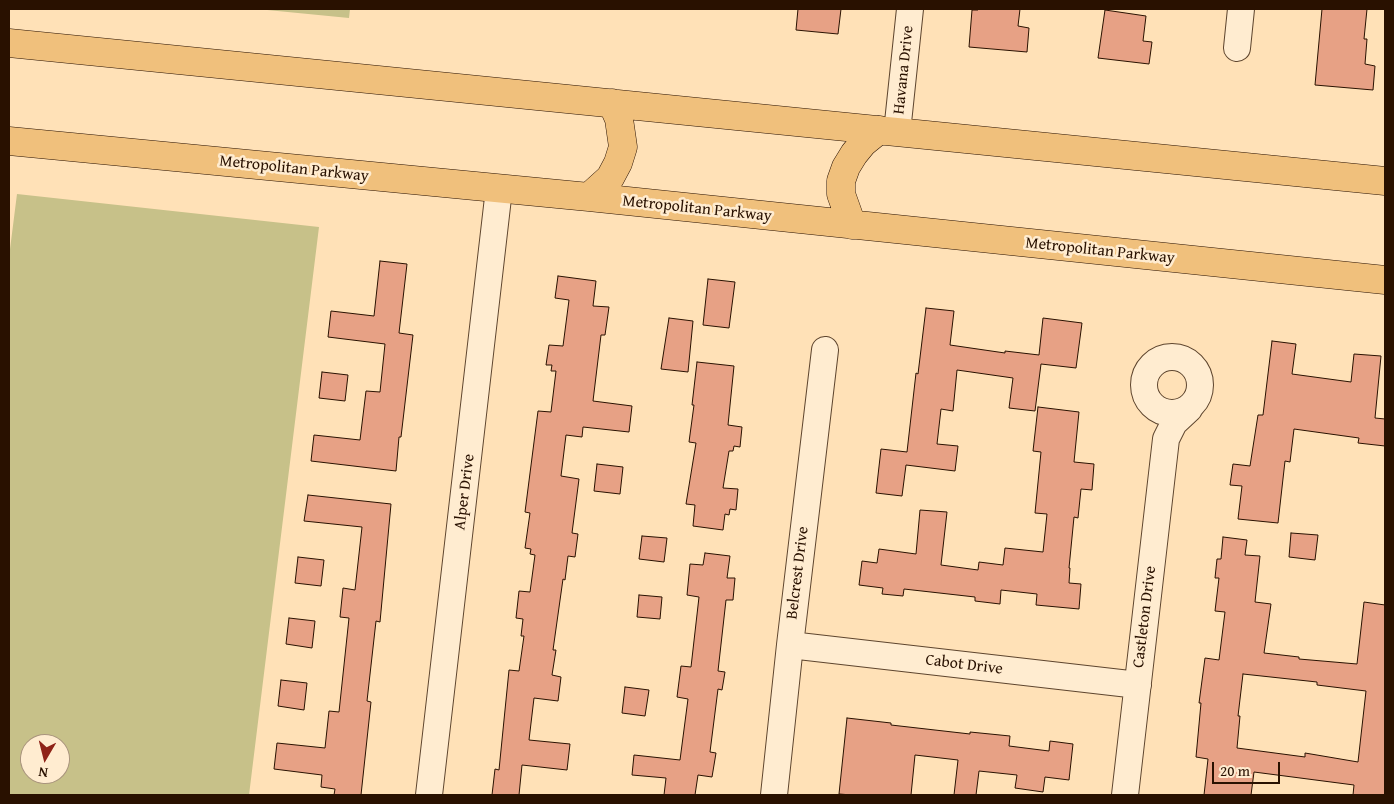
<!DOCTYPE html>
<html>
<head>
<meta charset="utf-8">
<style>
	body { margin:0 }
	#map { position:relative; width:1394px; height:804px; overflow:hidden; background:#ffe1b7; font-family:"Gentium Book Plus",serif }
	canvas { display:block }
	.frame { position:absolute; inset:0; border:10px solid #291100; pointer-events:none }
	.north { position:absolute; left:20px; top:734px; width:50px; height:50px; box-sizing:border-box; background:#ffecd0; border:1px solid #a9947d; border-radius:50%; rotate:188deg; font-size:14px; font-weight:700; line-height:20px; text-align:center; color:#291100 }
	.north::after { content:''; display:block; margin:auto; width:18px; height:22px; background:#8f2418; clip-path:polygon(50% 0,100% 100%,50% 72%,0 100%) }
	.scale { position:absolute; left:1212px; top:762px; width:68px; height:22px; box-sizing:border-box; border:2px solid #291100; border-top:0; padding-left:6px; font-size:15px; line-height:18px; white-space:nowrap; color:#291100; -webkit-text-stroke:4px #ffecd0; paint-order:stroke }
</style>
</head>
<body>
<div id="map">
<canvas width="1394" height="804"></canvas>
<div class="frame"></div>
<div class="north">N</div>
<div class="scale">20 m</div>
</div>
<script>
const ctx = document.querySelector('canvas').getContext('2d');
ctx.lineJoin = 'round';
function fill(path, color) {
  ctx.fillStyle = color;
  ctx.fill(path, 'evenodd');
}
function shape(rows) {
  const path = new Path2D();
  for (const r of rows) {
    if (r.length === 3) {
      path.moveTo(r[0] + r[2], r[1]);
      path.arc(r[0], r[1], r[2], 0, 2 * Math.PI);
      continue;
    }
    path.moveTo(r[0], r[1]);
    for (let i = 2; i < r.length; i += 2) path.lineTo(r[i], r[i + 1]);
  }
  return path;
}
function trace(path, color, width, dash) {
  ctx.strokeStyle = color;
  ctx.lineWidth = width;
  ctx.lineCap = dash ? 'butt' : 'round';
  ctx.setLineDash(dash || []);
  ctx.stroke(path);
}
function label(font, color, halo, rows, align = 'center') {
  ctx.font = font + ' "Gentium Book Plus",serif';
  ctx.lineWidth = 5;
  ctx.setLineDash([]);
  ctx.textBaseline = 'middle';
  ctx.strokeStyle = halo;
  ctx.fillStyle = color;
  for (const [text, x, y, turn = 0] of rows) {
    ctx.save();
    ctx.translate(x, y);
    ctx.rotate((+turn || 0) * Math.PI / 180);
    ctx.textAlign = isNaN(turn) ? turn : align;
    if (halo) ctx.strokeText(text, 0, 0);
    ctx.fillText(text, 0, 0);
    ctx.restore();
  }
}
fill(shape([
	[257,9,350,9,349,18],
	[17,194,319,227,249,795,9,795,9,257],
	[30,744,60,744,60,774,30,774]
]), '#c7c189');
const building = shape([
	[798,9,841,9,838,34,796,30,798,9],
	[978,9,1020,9,1018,26,1029,28,1027,52,969,47,972,10,978,10,978,9],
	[1322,9,1367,9,1364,39,1367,39,1365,64,1375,66,1373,90,1315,85,1322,9],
	[1105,10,1146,16,1143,41,1152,42,1149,64,1098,58,1105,10],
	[380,261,407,264,399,333,413,335,401,437,399,437,396,471,311,461,314,435,360,440,366,391,380,392,385,344,328,337,331,311,374,316,380,261],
	[558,276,596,281,593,306,609,307,605,335,601,335,593,401,632,406,629,432,583,427,582,437,566,435,561,476,579,479,572,533,578,534,575,557,568,556,565,580,563,579,553,650,556,650,552,675,561,677,558,701,534,698,529,740,570,744,567,770,522,765,519,795,492,795,495,769,499,770,509,670,519,671,524,636,521,636,523,619,516,618,519,591,530,592,535,555,530,554,531,549,525,548,530,513,525,512,538,411,551,412,556,371,551,371,552,365,546,365,549,345,563,346,569,300,555,298,558,276],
	[708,279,735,282,729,328,703,325,708,279],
	[926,308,954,311,950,345,1005,353,1005,351,1039,355,1043,318,1082,323,1076,368,1041,364,1035,411,1009,408,1013,378,957,370,953,411,941,409,937,444,958,446,955,471,906,465,902,496,876,493,881,449,907,452,916,373,918,374,926,308],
	[669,318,693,321,688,372,661,369,669,318],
	[1272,341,1296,344,1292,374,1351,382,1354,354,1381,356,1375,418,1385,419,1385,446,1358,443,1359,438,1294,429,1290,462,1285,461,1278,523,1238,519,1242,486,1230,485,1233,464,1250,466,1258,415,1263,415,1272,341],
	[697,362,734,366,728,425,742,427,740,447,734,446,733,451,729,451,723,488,738,489,736,510,730,509,729,515,725,514,723,530,693,526,695,505,686,504,696,443,689,442,694,405,692,405,697,362],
	[322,372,348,375,345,401,319,398,322,372],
	[1038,407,1079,412,1074,462,1094,464,1092,490,1081,489,1078,518,1074,517,1069,568,1070,568,1069,583,1081,584,1079,609,1036,605,1037,594,1001,590,1000,604,975,601,975,597,904,589,903,596,882,594,883,588,859,585,862,561,877,563,879,549,916,554,920,510,947,512,941,565,978,570,979,562,1003,565,1005,548,1043,552,1047,514,1035,513,1041,452,1033,451,1038,407],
	[597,464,623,467,620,494,594,491,597,464],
	[308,495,391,504,380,622,376,621,367,701,371,702,361,795,334,795,335,789,321,787,322,775,274,769,277,743,325,748,329,711,339,712,349,618,340,617,343,588,355,590,362,527,304,521,308,495],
	[1291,533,1318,535,1315,560,1289,557,1291,533],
	[642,536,667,538,664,562,639,559,642,536],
	[1223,537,1247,540,1245,555,1260,556,1255,602,1271,604,1264,653,1299,657,1299,659,1357,664,1364,602,1385,605,1385,795,1353,795,1354,785,1254,772,1251,795,1204,795,1208,759,1196,757,1201,703,1199,703,1205,658,1219,660,1225,612,1215,611,1219,578,1215,578,1217,559,1221,559,1223,537],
	[1243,674,1317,682,1317,685,1366,691,1358,762,1305,753,1305,757,1237,748,1240,716,1238,716,1243,674],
	[705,553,730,556,727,578,735,578,733,600,726,600,718,671,725,672,722,690,718,689,710,752,716,753,712,777,698,775,695,795,664,795,666,778,632,775,634,755,680,760,688,699,677,697,681,666,691,667,699,597,687,595,690,564,703,565,705,553],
	[298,557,324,560,321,586,295,583,298,557],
	[639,595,662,597,660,619,637,617,639,595],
	[289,618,315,621,312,648,286,644,289,618],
	[281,680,307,683,304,710,278,706,281,680],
	[625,687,649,690,645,716,622,713,625,687],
	[847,718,891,723,891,725,970,734,970,732,1010,736,1009,746,1049,751,1050,741,1073,744,1069,780,1045,777,1043,792,1015,788,1017,775,979,771,976,795,954,795,958,760,915,755,911,795,852,795,839,794,847,718]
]);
fill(building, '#e7a185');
trace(building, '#291100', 1);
const minor = shape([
	[1237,48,1241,9],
	[897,132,910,9],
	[1172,385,28],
	[790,645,1138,685],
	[429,795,499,189],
	[774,795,790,645,825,350],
	[1125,795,1166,439,1174,423,1189,409]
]);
const primary = shape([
	[9,43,1385,181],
	[9,141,589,197,1385,280],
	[589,197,610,178,618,163,623,147,619,119,612,103],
	[852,225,841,194,841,181,846,167,854,154,863,143,879,130]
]);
trace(minor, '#5e452e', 28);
trace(primary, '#291100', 29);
trace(minor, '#ffecd0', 26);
trace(primary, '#f0c07c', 28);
label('16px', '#291100', '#ffecd0', [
	["Havana Drive",904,70,-84],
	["Metropolitan Parkway",294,169,6],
	["Metropolitan Parkway",697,209,6],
	["Metropolitan Parkway",1100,251,6],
	["Alper Drive",465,492,-83],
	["Belcrest Drive",798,573,-83],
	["Castleton Drive",1145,617,-83],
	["Cabot Drive",964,665,7]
]);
</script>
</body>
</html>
